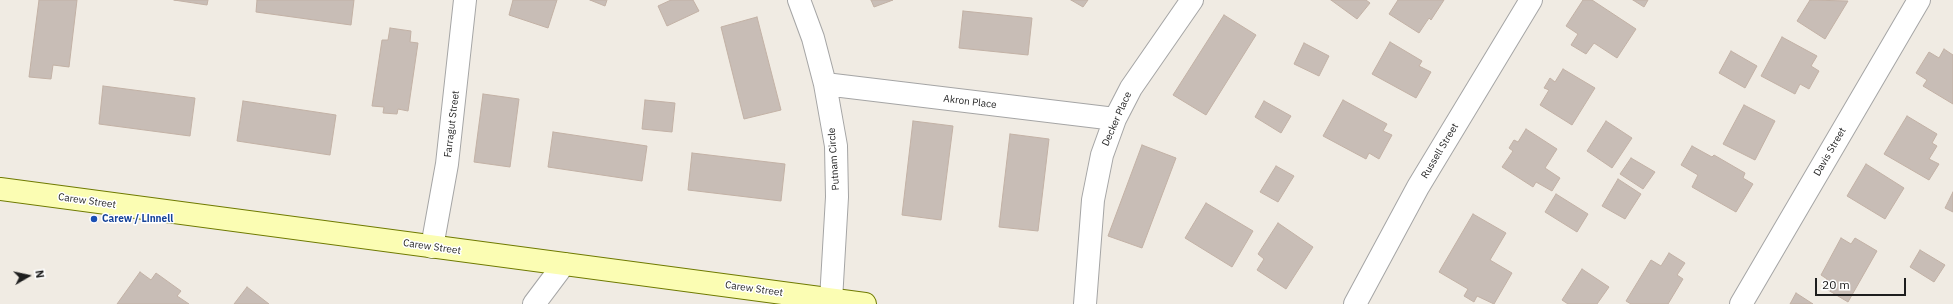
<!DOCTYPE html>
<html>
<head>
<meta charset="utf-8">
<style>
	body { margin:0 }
	#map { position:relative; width:1953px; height:304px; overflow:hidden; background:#f0ebe3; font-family:"IBM Plex Sans",sans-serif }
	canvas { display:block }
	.north { position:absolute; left:8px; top:256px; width:40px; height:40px; -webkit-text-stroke:3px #fff; paint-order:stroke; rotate:81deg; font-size:11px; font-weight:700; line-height:16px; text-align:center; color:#1e1e1e }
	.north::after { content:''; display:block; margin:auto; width:14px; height:18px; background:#1e1e1e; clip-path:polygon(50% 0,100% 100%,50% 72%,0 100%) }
	.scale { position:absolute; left:1815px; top:278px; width:91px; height:18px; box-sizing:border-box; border:2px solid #1e1e1e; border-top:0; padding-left:5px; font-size:12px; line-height:14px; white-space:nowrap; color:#1e1e1e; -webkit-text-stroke:3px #fff; paint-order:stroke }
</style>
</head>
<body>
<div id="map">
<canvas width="1953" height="304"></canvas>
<div class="north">N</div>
<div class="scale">20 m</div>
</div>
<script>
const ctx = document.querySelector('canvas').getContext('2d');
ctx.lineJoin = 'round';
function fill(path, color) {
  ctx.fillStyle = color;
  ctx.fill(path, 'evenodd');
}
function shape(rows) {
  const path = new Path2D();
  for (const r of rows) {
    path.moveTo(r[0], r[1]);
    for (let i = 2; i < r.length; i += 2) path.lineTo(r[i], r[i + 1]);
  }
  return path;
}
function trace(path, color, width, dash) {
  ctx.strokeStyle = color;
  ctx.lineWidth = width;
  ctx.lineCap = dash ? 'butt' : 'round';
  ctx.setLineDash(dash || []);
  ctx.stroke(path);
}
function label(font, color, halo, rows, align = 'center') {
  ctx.font = font + ' "IBM Plex Sans",sans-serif';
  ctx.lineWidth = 3;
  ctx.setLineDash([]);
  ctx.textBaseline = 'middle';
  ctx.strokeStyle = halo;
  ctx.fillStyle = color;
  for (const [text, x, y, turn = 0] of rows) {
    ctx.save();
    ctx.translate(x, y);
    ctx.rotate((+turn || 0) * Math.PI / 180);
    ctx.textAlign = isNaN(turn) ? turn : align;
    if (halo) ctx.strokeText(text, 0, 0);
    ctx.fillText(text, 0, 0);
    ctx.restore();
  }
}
const building = shape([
	[39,0,77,0,69,67,53,65,51,79,29,77,39,0],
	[174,0,208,0,207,5,174,0],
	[257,0,354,0,351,25,256,12,257,0],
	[513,0,557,0,548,28,509,15,513,0],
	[590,0,607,0,605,6,590,0],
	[671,0,693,0,699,11,667,26,658,6,671,0],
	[871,0,893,0,874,7,871,0],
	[1071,0,1088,0,1083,7,1071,0],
	[1331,0,1366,0,1370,3,1357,19,1331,0],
	[1398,0,1444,0,1431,20,1429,18,1419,33,1389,14,1398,0],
	[1583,0,1592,0,1636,29,1617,58,1594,43,1586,54,1571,45,1578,34,1566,26,1583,0],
	[1633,0,1648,0,1644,7,1633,0],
	[1810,0,1848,1,1825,39,1797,21,1810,0],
	[963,11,1032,18,1028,55,959,48,963,11],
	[1224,15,1256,35,1206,115,1173,95,1224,15],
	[757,17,781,110,744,119,721,27,757,17],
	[390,28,411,31,410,42,418,43,408,111,398,109,397,114,383,113,384,107,372,106,382,40,388,40,390,28],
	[1782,37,1817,56,1811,66,1819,71,1809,89,1800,84,1795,94,1761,76,1782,37],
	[1390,42,1422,61,1419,66,1431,72,1416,98,1372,74,1390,42],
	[1304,43,1329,56,1319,76,1294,64,1304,43],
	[1944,49,1953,55,1953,104,1923,86,1927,80,1916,73,1929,52,1939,58,1944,49],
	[1731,51,1757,66,1745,88,1719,73,1731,51],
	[1563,69,1595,88,1572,125,1540,105,1549,90,1544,88,1550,78,1555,82,1563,69],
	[103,86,195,98,190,136,99,124,103,86],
	[483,94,519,99,510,167,474,162,483,94],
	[645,100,675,103,672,132,642,129,645,100],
	[1343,100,1387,124,1383,131,1392,135,1379,159,1369,153,1366,159,1323,136,1343,100],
	[243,101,336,115,330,155,237,141,243,101],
	[1264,101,1291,116,1281,133,1255,117,1264,101],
	[1744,105,1775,121,1755,160,1723,144,1744,105],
	[1907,116,1937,134,1932,143,1937,146,1929,159,1939,164,1929,180,1884,154,1907,116],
	[913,121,953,126,941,220,902,215,913,121],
	[1606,121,1632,138,1612,168,1587,151,1606,121],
	[1526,129,1557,149,1545,168,1560,178,1552,191,1536,182,1533,187,1502,167,1513,151,1509,148,1514,140,1518,142,1526,129],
	[553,132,647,146,642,181,548,167,553,132],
	[1010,134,1049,139,1038,231,999,227,1010,134],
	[1142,145,1176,158,1142,248,1108,236,1142,145],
	[1692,146,1712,157,1714,155,1745,173,1743,178,1753,184,1736,212,1692,187,1698,175,1681,165,1692,146],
	[692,153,785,164,781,201,688,190,692,153],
	[1631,158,1655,172,1643,189,1620,174,1631,158],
	[1866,164,1904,188,1885,219,1847,196,1866,164],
	[1276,166,1294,176,1278,202,1260,192,1276,166],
	[1618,179,1641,194,1625,219,1602,206,1618,179],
	[1953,192,1953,212,1945,208,1953,192],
	[1556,194,1588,214,1577,232,1545,212,1556,194],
	[1206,203,1253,231,1232,267,1185,238,1206,203],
	[1473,214,1506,233,1490,260,1512,273,1494,304,1477,296,1474,302,1464,296,1468,289,1439,272,1473,214],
	[1278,223,1313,247,1286,289,1257,270,1264,259,1258,254,1278,223],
	[1841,238,1851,244,1855,238,1877,251,1848,302,1823,287,1827,279,1821,275,1841,238],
	[1920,250,1945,265,1934,282,1910,267,1920,250],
	[1669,253,1685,263,1677,275,1683,279,1668,304,1631,304,1626,301,1651,260,1661,266,1669,253],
	[1582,269,1609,287,1597,304,1568,304,1562,300,1582,269],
	[140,272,151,280,156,273,181,291,177,296,189,304,117,304,140,272],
	[247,287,269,304,234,304,247,287],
	[1796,293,1813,304,1790,304,1796,293]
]);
fill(building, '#c8bdb6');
trace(building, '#c2b1a5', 1);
const street = shape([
	[799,0,813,38,825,84,836,146,837,197,831,300],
	[825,84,1115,119],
	[432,247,447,164,465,0],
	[534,304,564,264],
	[1085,304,1093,200,1102,155,1115,119,1131,88,1192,0],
	[1355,304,1418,187,1531,0],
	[1741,304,1919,0]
]);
const secondary = shape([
	[0,189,865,304]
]);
trace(street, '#a5a5a5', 24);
trace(secondary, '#6f7a00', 24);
trace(street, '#fff', 22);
trace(secondary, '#fbfdb3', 22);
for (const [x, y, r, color] of [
	[94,219,4,"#1a4fb4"]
]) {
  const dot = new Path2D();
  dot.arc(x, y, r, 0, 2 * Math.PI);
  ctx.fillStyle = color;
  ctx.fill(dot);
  trace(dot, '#fff', 1.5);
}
label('10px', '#1e1e1e', '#fff', [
	["Akron Place",970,102,7],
	["Decker Place",1117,119,-66],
	["Farragut Street",452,124,-83],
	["Russell Street",1440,151,-59],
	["Davis Street",1830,152,-60],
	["Putnam Circle",834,159,-94],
	["Carew Street",87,201,8],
	["Carew Street",432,247,8],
	["Carew Street",754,289,8]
]);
label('bold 10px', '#164399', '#fff', [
	["Carew / Linnell",102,219]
], 'left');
</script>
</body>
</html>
